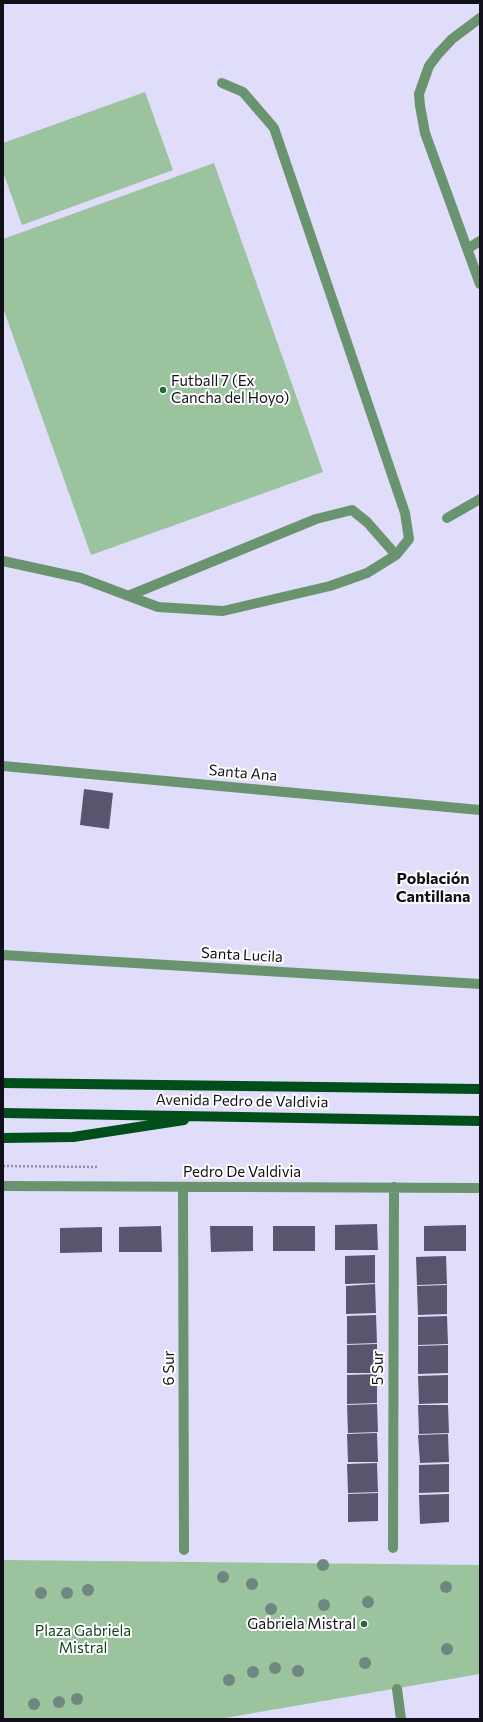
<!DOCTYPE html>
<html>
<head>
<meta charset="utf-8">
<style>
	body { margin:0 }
	#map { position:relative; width:483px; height:1722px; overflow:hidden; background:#e0ddfb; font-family:Commissioner,sans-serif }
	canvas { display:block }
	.frame { position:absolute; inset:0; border:4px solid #11101a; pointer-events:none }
</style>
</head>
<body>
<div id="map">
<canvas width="483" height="1722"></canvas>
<div class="frame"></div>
</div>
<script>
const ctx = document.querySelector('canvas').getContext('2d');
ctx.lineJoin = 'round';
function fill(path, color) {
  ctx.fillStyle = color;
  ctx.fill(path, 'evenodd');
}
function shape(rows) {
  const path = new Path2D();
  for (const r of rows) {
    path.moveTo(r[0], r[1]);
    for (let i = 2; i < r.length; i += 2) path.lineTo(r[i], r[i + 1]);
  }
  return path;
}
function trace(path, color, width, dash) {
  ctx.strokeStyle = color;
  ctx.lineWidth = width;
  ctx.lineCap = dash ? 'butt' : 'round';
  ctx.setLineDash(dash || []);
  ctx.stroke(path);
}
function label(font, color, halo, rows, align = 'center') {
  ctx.font = font + ' Commissioner,sans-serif';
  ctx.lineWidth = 4;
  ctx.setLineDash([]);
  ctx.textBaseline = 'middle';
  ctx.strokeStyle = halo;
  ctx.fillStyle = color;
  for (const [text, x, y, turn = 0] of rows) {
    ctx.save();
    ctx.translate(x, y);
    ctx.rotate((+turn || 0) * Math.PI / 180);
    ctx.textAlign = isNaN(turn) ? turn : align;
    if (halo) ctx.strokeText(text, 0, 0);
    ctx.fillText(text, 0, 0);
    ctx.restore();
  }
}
fill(shape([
	[145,92,173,170,22,225,3,172,3,143],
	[214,163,323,472,91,555,3,308,3,239],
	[3,1560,480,1565,480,1674,219,1719,3,1719]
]), '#9ac39e');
fill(shape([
	[84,789,113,793,109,829,80,825],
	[377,1224,378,1250,335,1250,335,1225],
	[466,1225,466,1251,424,1251,424,1226],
	[161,1226,162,1252,119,1252,119,1227],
	[210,1226,253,1226,253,1251,211,1252],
	[273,1226,315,1226,315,1251,273,1251],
	[102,1227,102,1252,60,1253,60,1228],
	[375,1255,375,1283,345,1284,345,1256],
	[446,1256,447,1284,417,1285,416,1257],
	[375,1284,376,1313,346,1314,346,1286],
	[447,1285,447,1314,418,1315,417,1286],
	[376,1315,377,1343,347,1344,347,1316],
	[447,1316,448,1344,418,1345,418,1317],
	[377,1344,377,1373,347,1373,347,1345],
	[448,1345,448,1373,418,1374,418,1346],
	[377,1374,377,1403,347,1404,347,1375],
	[448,1375,448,1403,419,1404,418,1376],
	[377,1404,378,1432,348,1433,347,1405],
	[418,1405,448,1405,449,1433,419,1434],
	[377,1433,378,1462,348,1462,347,1434],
	[448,1434,449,1462,420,1463,418,1435],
	[377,1463,378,1492,348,1493,347,1464],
	[449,1464,449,1492,419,1493,419,1465],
	[378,1493,378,1521,348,1522,348,1494],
	[449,1494,449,1522,420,1524,419,1495]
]), '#58566f');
trace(shape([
	[3,1166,98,1167]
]), '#918fa5', 2.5, [2, 2]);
trace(shape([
	[3,561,81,578,158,607,223,611,330,586,367,573,396,555,409,539,405,513,274,128,243,92,222,83],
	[128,596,316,519,352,510,367,522,396,555]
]), '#6a946f', 10);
trace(shape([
	[480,18,452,39,438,54,429,66,419,94,420,106,425,133,480,284],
	[467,249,480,241],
	[447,518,480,499],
	[3,766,480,810],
	[3,955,480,984],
	[3,1186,480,1188],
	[183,1187,184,1550],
	[393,1548,394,1187],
	[397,1689,401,1719]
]), '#6a946f', 10);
trace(shape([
	[3,1083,480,1089],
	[3,1113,480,1121],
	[3,1138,73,1137,184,1120]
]), '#004f1a', 10);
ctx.fillStyle = '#708781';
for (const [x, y] of [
	[323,1565],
	[223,1577],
	[252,1584],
	[446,1587],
	[88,1590],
	[41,1593],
	[67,1593],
	[368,1602],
	[324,1605],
	[271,1609],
	[447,1649],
	[365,1663],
	[275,1668],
	[298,1671],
	[253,1672],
	[229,1680],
	[77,1699],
	[59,1702],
	[34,1704]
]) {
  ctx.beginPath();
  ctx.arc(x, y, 6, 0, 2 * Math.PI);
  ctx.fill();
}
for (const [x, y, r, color] of [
	[163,390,4,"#296b36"],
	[364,1624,4,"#296b36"]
]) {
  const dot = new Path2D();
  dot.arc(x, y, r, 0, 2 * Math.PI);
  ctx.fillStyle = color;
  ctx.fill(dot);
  trace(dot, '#fff', 1.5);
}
label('15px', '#11101a', '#fff', [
	["Futball 7 (Ex",171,381],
	["Cancha del Hoyo)",171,398],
	["Gabriela Mistral",356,1624,"right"]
], 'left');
label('15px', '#11101a', '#fff', [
	["Santa Ana",243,773,5],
	["Santa Lucila",242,955,3],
	["Avenida Pedro de Valdivia",242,1101,1],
	["Pedro De Valdivia",242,1172],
	["6 Sur",169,1368,-90],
	["5 Sur",378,1368,-90]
]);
label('15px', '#14411d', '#fff', [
	["Plaza Gabriela",83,1631],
	["Mistral",83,1648]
]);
label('bold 16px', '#11101a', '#fff', [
	["Población",433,879],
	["Cantillana",433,897]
]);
</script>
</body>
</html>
